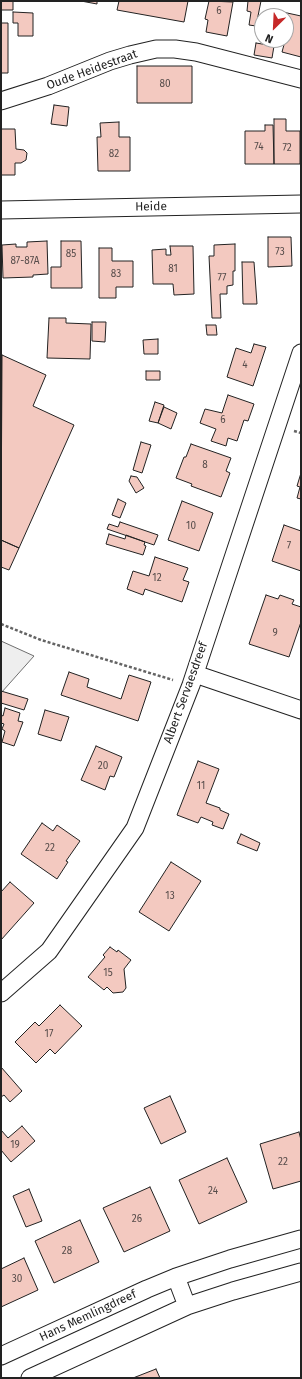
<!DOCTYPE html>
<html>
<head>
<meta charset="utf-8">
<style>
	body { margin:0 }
	#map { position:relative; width:302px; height:1379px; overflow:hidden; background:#fff; font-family:"Fira Sans",sans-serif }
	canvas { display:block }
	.frame { position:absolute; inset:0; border:2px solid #222; pointer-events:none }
	.north { position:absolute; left:254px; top:8px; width:40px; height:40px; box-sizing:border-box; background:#fff; border:1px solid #a7a7a7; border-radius:50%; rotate:204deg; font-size:11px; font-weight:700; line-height:16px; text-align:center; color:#222 }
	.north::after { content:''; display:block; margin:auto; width:14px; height:18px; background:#c62828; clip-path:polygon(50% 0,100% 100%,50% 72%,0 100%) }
</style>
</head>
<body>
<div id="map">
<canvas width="302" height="1379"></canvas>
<div class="frame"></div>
<div class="north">N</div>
</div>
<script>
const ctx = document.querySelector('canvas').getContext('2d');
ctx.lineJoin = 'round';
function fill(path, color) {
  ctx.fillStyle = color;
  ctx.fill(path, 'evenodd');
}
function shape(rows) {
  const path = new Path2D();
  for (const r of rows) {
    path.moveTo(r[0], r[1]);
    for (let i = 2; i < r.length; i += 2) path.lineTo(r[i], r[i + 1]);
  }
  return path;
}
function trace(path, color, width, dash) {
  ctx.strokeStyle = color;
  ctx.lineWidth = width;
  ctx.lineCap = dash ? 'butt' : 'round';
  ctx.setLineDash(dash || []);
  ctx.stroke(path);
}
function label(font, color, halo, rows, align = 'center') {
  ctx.font = font + ' "Fira Sans",sans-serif';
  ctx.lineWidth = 3;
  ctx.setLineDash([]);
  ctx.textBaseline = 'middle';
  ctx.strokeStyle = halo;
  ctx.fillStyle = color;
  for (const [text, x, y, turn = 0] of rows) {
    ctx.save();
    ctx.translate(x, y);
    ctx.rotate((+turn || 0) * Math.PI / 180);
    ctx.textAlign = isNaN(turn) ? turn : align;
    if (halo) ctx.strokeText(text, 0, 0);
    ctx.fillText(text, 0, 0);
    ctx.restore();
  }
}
const green = shape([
	[1,641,34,656,1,693,1,641]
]);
fill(green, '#eee');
trace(green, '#6f6f6f', 1);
const building = shape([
	[1,1,13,1,13,10,1,10,1,1],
	[81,1,97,1,97,4,81,1],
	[119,1,188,1,184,22,117,10,119,1],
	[209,1,233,2,227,36,206,32,208,20,205,19,209,1],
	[248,1,261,1,256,26,249,25,251,12,247,11,248,1],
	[278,11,301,16,301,57,282,52,285,41,280,40,286,40,286,16,277,16,278,11],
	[13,12,33,13,33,36,18,36,18,23,13,23,13,12],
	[1,23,8,23,8,73,1,73,1,23],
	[256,43,274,46,272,58,254,55,256,43],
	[137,66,192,66,192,103,137,103,137,66],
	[54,105,69,107,67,126,51,124,54,105],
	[274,119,286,119,286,131,300,131,300,164,274,164,274,119],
	[119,122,119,137,130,137,130,171,98,171,97,137,101,137,100,123,119,122],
	[265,125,273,125,274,164,245,164,245,131,265,131,265,125],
	[1,129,15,129,16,149,24,150,27,153,26,160,21,163,15,163,15,175,1,175,1,129],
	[268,237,291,237,292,266,268,267,268,237],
	[47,241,48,274,33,275,33,277,3,278,2,245,16,244,16,247,27,247,27,242,47,241],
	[61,241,81,241,82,288,51,288,51,267,61,267,61,241],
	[235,244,235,271,233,271,233,285,227,286,227,294,220,294,221,318,212,318,209,256,214,256,214,245,235,244],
	[170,246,193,246,194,294,174,295,173,284,153,284,152,250,166,249,166,255,171,255,170,246],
	[99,248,112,248,112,261,133,261,133,287,116,287,116,298,99,298,99,248],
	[242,262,254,262,257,304,243,304,242,262],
	[49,318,66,318,66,323,91,324,90,359,47,358,49,318],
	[92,322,106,322,105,342,92,341,92,322],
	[206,325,216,325,217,335,207,335,206,325],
	[158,339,158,354,144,354,143,340,158,339],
	[254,344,266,347,253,386,227,377,236,348,251,353,254,344],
	[2,355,46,375,33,406,74,425,19,548,1,540,2,355],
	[146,371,160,371,160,380,146,380,146,371],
	[228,395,254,404,248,421,244,420,237,441,228,438,226,446,211,441,216,429,200,423,205,409,222,413,228,395],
	[155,402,164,405,158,423,149,421,155,402],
	[164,407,177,413,171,429,158,423,164,407],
	[141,442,151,445,142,473,133,470,141,442],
	[191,444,231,458,226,471,230,473,221,497,191,486,192,484,176,478,184,457,186,457,191,444],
	[301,473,301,499,297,498,300,487,297,486,301,473],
	[131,476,137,477,144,488,136,493,129,481,131,476],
	[118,499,126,503,120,518,112,515,118,499],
	[182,501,213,513,199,551,168,540,182,501],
	[120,522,158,535,154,545,107,529,109,524,118,527,120,522],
	[284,525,301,531,301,571,272,561,284,525],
	[109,534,125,539,126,535,145,542,144,545,146,546,143,555,106,544,109,534],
	[1,540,19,548,9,570,1,567,1,540],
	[155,557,188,568,183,580,189,582,182,602,145,589,143,595,127,589,133,571,149,576,155,557],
	[266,595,278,599,280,595,294,600,292,604,301,607,301,622,289,657,249,644,266,595],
	[69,672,89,679,87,687,121,699,129,675,151,682,138,721,61,695,69,672],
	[1,691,28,699,24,710,1,703,1,691],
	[5,708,20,713,18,721,23,722,14,746,2,742,5,731,2,729,4,724,1,723,1,715,3,716,5,708],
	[45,710,69,717,61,741,38,734,45,710],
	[96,746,122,757,114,777,110,776,105,790,81,780,96,746],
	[198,761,219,769,206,803,220,808,220,810,229,814,223,829,212,825,213,822,201,817,198,823,177,815,198,761],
	[42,823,53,831,57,825,80,841,66,861,68,862,57,879,21,854,42,823],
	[241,834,260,843,257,851,237,843,241,834],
	[171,862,201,881,169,931,139,912,171,862],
	[10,882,34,903,1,940,1,892,10,882],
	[110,947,117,952,118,950,131,960,124,969,126,988,123,992,113,993,107,987,104,990,88,977,105,957,103,955,110,947],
	[60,1005,82,1026,55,1054,50,1049,36,1063,15,1042,35,1022,39,1026,60,1005],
	[1,1067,22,1091,10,1102,4,1095,1,1097,1,1067],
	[170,1096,186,1132,161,1144,144,1108,170,1096],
	[22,1126,35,1141,11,1162,1,1150,1,1130,8,1138,22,1126],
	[299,1132,301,1140,301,1181,273,1189,260,1144,299,1132],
	[227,1158,247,1202,199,1224,179,1180,227,1158],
	[150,1187,170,1231,124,1252,103,1208,150,1187],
	[29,1189,42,1221,26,1227,13,1196,29,1189],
	[80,1220,99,1262,54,1283,35,1241,80,1220],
	[24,1258,38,1290,1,1307,1,1269,24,1258],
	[156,1369,160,1378,133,1378,156,1369]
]);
fill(building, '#f3c9c0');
trace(building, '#222', 1);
const street = shape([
	[1,101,48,86,110,61,130,55,156,49,175,49,196,52,301,79],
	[1,210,301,204],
	[195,674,301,710],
	[1,993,49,951,135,828,191,685,301,353],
	[176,1277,187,1306],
	[1,1356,147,1289,176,1277,230,1259,301,1239],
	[30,1378,187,1306,233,1291,301,1272]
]);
trace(street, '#222', 19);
trace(shape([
	[294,431,301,433],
	[1,624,41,640,173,680]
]), '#646464', 2.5, [3, 2]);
trace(street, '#fff', 17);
label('10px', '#564c4a', null, [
	["6",219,11],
	["80",165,84],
	["74",259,147],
	["72",287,148],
	["82",114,154],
	["73",280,252],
	["85",71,254],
	["87-87A",25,261],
	["81",173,269],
	["83",116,274],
	["77",222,278],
	["4",245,365],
	["6",223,420],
	["8",205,465],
	["10",191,526],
	["7",289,546],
	["12",157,578],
	["9",275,633],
	["20",103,766],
	["11",201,786],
	["22",50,848],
	["13",170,896],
	["15",108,973],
	["17",49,1034],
	["19",15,1145],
	["22",283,1162],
	["24",213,1191],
	["26",137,1219],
	["28",67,1251],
	["30",17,1279]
]);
label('12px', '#222', '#fff', [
	["Oude Heidestraat",92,70,-20],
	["Heide",151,207,-1],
	["Albert Servaesdreef",186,693,-70],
	["Hans Memlingdreef",88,1316,-25]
]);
</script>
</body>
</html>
